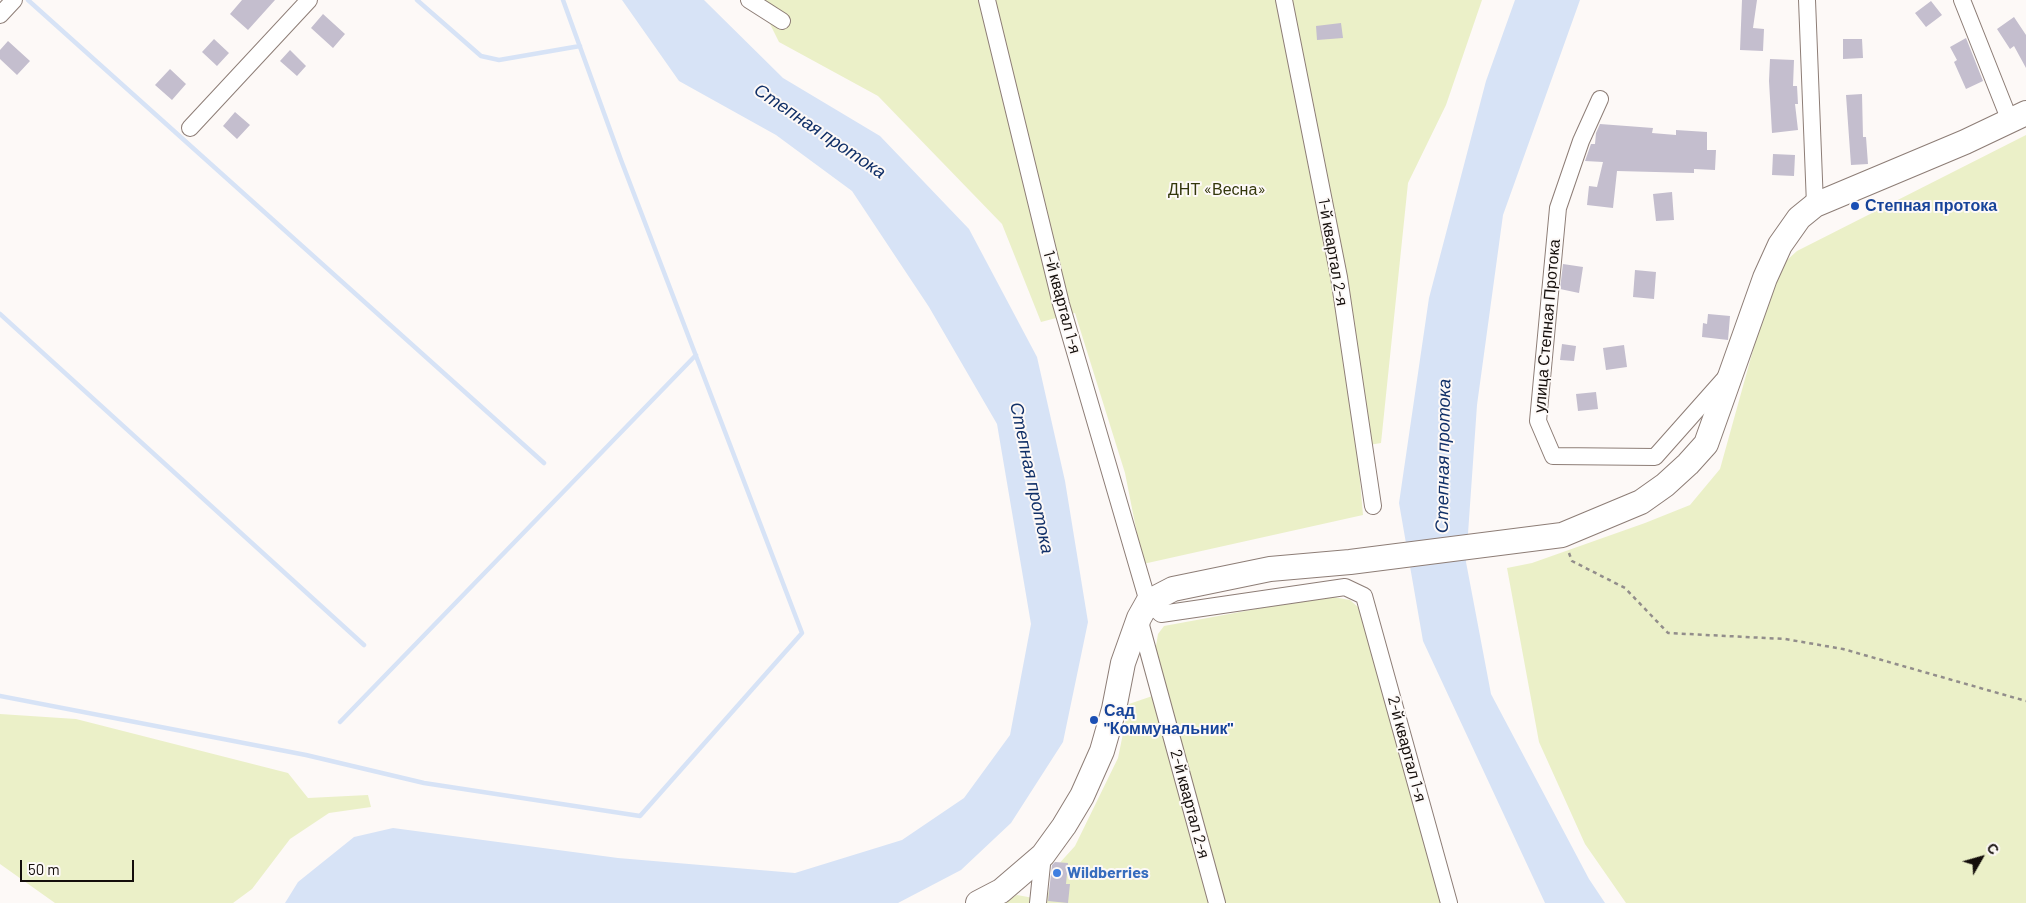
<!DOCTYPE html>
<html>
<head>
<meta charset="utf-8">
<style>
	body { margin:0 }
	#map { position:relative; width:2026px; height:903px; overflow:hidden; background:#fdf9f7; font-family:Barlow,sans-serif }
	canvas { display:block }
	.north { position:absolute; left:1956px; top:833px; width:50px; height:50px; -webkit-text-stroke:4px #fdf9f7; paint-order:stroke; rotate:52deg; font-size:14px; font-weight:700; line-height:20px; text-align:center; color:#140e0b }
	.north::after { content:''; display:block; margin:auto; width:18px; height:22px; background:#140e0b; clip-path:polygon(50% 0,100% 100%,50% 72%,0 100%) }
	.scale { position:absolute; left:20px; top:860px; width:114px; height:22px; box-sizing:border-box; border:2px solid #140e0b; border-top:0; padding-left:6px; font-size:15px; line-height:18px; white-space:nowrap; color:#140e0b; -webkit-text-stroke:4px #fdf9f7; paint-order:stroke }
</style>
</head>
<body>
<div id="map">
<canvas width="2026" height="903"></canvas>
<div class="north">С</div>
<div class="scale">50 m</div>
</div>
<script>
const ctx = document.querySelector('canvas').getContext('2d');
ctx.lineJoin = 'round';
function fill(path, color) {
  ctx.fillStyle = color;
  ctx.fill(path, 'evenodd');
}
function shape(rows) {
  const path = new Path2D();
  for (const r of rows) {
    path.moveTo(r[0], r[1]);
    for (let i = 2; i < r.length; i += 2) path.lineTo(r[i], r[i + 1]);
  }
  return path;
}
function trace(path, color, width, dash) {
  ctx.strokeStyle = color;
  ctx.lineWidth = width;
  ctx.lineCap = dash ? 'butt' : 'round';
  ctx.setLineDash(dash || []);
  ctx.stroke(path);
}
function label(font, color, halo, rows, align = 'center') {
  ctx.font = font + ' Barlow,sans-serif';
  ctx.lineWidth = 4;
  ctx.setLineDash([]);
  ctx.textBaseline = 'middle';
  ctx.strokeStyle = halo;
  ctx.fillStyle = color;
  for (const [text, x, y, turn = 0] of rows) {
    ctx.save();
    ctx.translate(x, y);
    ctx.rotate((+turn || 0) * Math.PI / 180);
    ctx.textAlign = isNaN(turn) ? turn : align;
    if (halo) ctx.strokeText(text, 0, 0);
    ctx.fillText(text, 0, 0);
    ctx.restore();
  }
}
fill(shape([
	[758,0,1482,0,1446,105,1408,183,1381,443,1357,447,1363,515,1143,564,1125,473,1075,313,1041,322,1002,224,878,96,779,42],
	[2026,135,2026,903,1626,903,1585,844,1539,742,1507,568,1532,563,1645,523,1690,505,1720,469,1775,271,1797,251],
	[1327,596,1350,600,1359,608,1441,903,1045,903,1056,867,1075,846,1118,758,1129,704,1164,692,1154,658,1158,634,1164,626],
	[0,714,76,719,288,773,308,798,368,795,371,807,329,813,290,839,252,889,233,903,55,903,0,864],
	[1017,895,1039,899,1035,903,1002,903]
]), '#ebf0c8');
fill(shape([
	[622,0,704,0,783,78,880,136,969,229,1037,357,1065,481,1088,622,1063,742,1011,823,961,870,898,903,285,903,298,882,354,837,393,828,618,858,795,873,902,840,964,798,1010,735,1031,624,997,424,929,307,852,191,776,135,679,81],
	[1515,0,1580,0,1503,215,1477,405,1466,562,1491,694,1589,879,1605,903,1545,903,1423,641,1399,503,1429,298,1486,81]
]), '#d7e3f6');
trace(shape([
	[28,0,544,463],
	[417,0,481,56,499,60,580,46],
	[0,314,364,645],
	[0,696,306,755,424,783,640,816,802,633,621,160,563,0],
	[340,722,696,355]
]), '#d7e3f6', 4.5);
fill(shape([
	[242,0,275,0,248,30,230,14],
	[1742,0,1757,0,1753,28,1764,29,1763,51,1740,50],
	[1931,1,1942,15,1926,27,1915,13],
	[323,14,345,34,333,48,311,28],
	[2014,17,2026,35,2026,68,2014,46,2010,49,1997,29],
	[1341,23,1343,38,1317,40,1316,26],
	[1966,38,1983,81,1966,89,1954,62,1957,60,1950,47],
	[214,39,229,53,217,66,202,52],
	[1843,39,1862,39,1863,58,1843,59],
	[8,41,30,61,17,75,0,59,0,50],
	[290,50,306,66,297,76,280,61],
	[1770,59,1794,60,1793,86,1797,86,1798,104,1795,104,1798,130,1772,133,1769,81],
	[170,69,186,84,172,100,155,85],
	[1862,94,1863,137,1866,137,1868,164,1851,165,1846,95],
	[235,112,250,125,237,139,223,126],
	[1600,124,1653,128,1652,133,1676,135,1676,130,1707,132,1707,150,1716,150,1715,170,1694,169,1694,173,1617,171,1613,208,1587,205,1589,186,1597,187,1603,162,1585,161,1591,144,1595,144,1596,133],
	[1773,154,1795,155,1794,176,1772,175],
	[1672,192,1674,220,1656,221,1653,194],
	[1563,264,1583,267,1579,293,1560,289],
	[1635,270,1656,272,1654,299,1633,297],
	[1708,314,1730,316,1728,340,1702,337,1703,323,1707,324],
	[1562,344,1576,346,1574,361,1560,360],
	[1624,345,1627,367,1606,370,1603,348],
	[1596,392,1598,409,1578,411,1576,394],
	[1055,862,1068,863,1066,884,1070,884,1068,903,1048,901,1052,865]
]), '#c4bece');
const street = shape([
	[749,0,782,21],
	[987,0,1061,304,1148,602,1161,614,1345,587,1364,596,1449,903],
	[1284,0,1339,277,1373,506],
	[1807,0,1815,205],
	[1962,0,2010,121],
	[0,15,14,0],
	[1600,99,1581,141,1558,208,1538,421,1553,456,1655,457,1726,377],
	[190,128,309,0],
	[1139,618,1217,903],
	[1038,903,1043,855]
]);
const secondary = shape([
	[978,903,1001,891,1043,855,1064,826,1082,796,1102,751,1114,709,1123,663,1139,618,1148,602,1173,589,1270,569,1350,562,1562,535,1641,502,1665,485,1688,464,1706,444,1765,278,1780,245,1799,218,1815,205,1965,142,2026,113]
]);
trace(street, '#8d7d76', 18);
trace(secondary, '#8d7d76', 26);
trace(shape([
	[1569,553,1572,561,1625,588,1668,633,1785,639,1843,649,2026,701]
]), '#928d8b', 2.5, [4, 4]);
trace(street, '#fff', 16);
trace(secondary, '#fff', 24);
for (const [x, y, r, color] of [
	[1855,206,5,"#1a4fb4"],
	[1094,720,5,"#1a4fb4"],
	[1057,873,5,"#3f7fe0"]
]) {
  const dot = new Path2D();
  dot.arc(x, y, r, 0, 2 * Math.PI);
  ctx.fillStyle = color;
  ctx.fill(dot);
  trace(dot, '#fdf9f7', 2);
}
label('16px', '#33370b', '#fdf9f7', [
	["ДНТ «Весна»",1217,190]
]);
label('bold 16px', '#164399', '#fdf9f7', [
	["Степная протока",1865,206],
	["Сад",1104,711],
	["\"Коммунальник\"",1104,729]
], 'left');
label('16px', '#140e0b', '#fdf9f7', [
	["1-й квартал 2-я",1333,252,80],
	["1-й квартал 1-я",1062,302,75],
	["улица Степная Протока",1547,326,-85],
	["2-й квартал 1-я",1407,749,75],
	["2-й квартал 2-я",1190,804,75]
]);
label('bold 16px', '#366cbe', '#fdf9f7', [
	["Wildberries",1067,873]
], 'left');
label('italic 18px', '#113068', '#fdf9f7', [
	["Степная протока",820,131,34],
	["Степная протока",1443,456,-89],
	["Степная протока",1032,478,78]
]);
</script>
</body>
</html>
